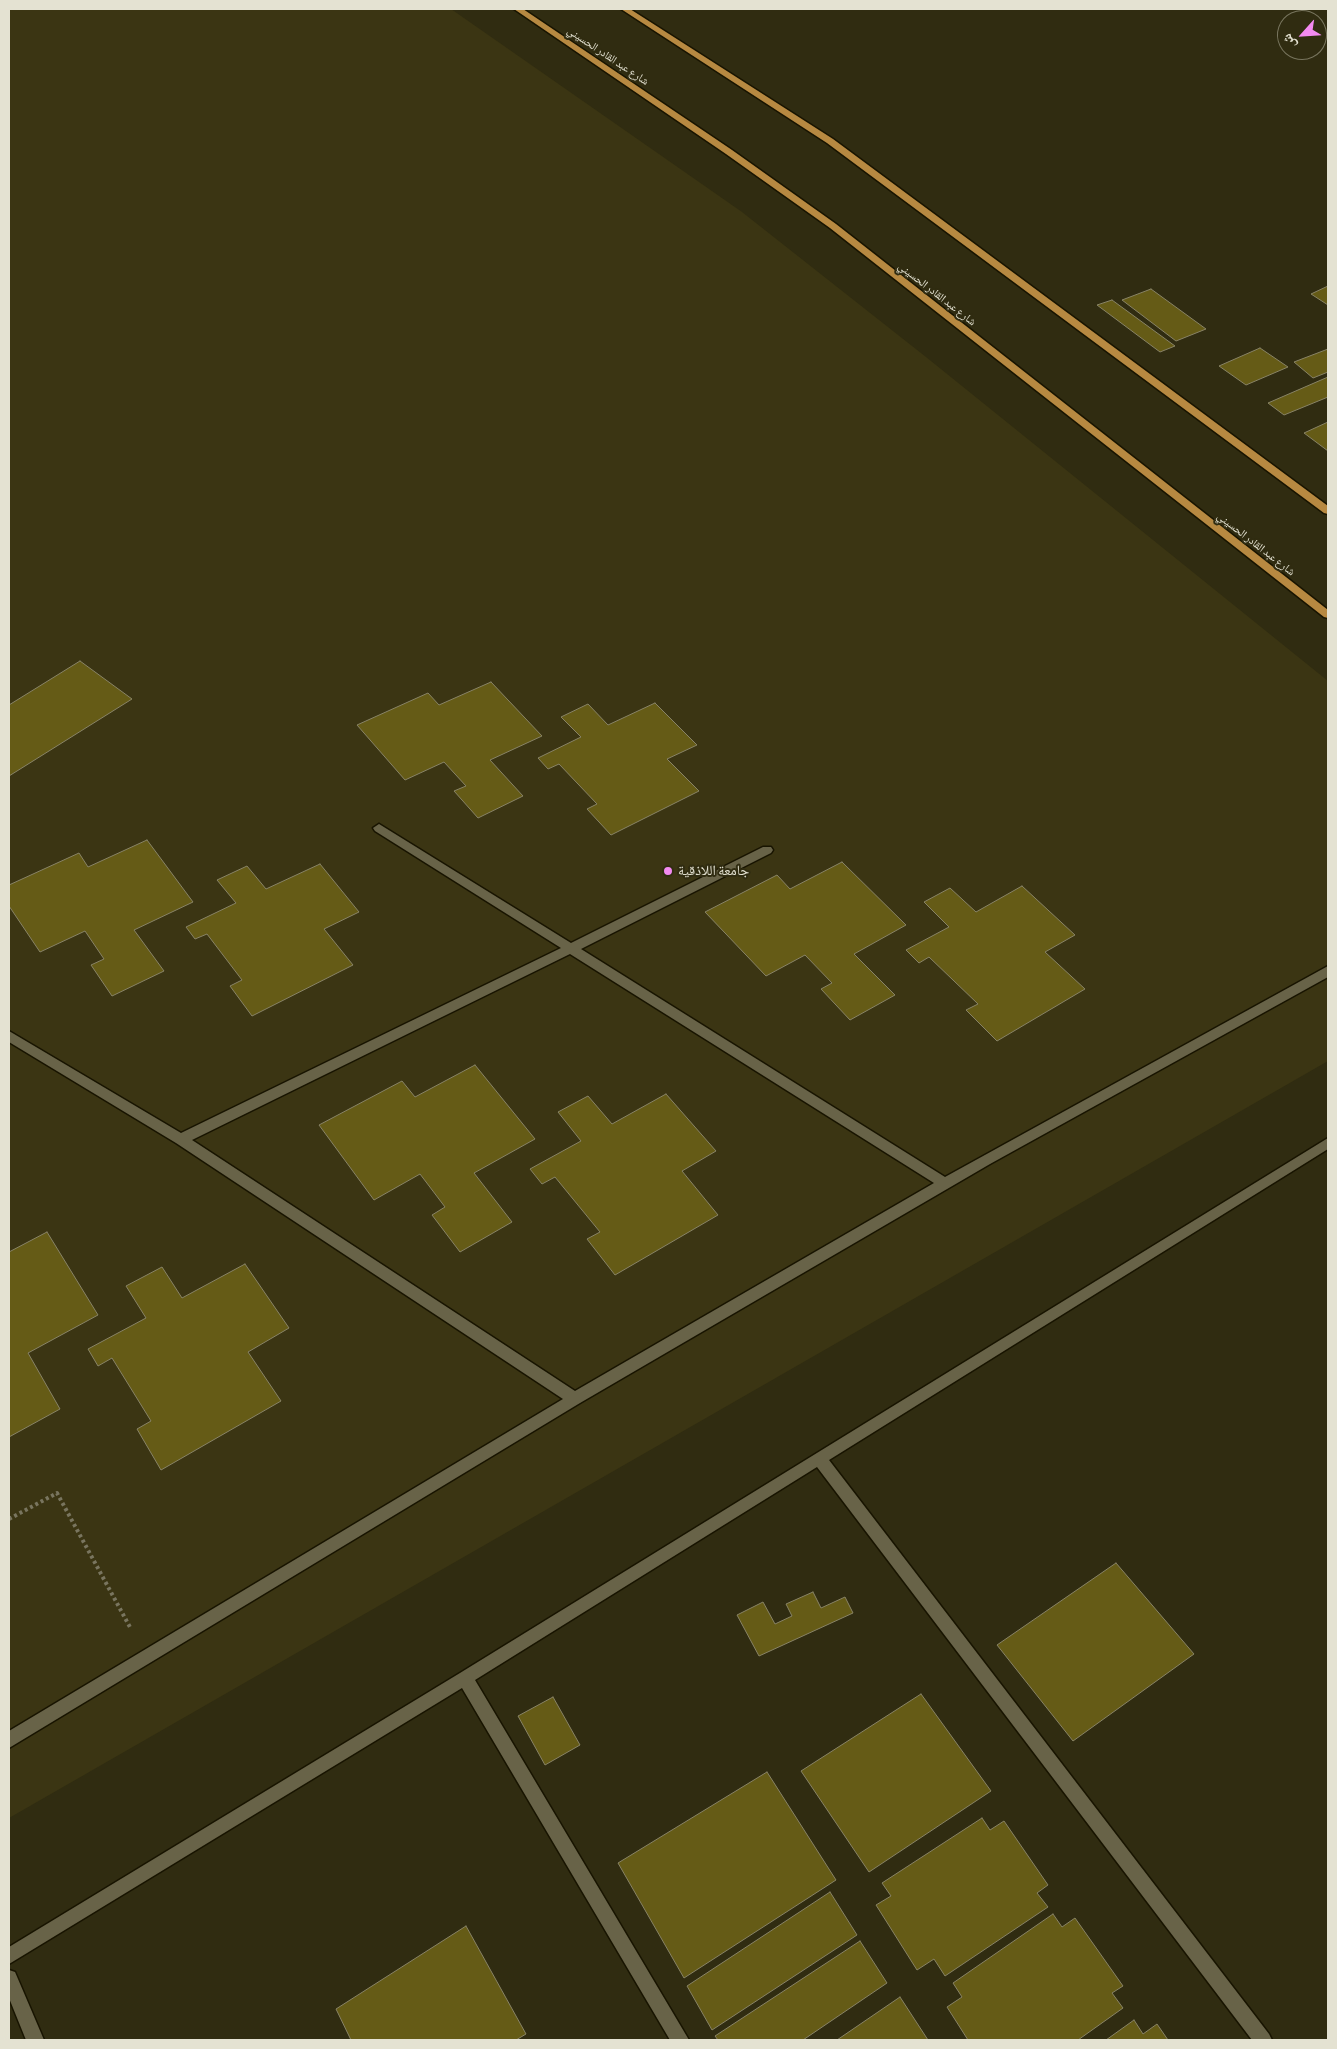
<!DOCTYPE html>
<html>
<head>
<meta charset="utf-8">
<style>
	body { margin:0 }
	#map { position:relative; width:1337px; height:2049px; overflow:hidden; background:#302c11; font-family:"Alegreya Sans","Noto Naskh Arabic",sans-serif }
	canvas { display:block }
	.frame { position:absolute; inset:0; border:10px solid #e4e2d2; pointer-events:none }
	.north { position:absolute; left:1277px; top:10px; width:50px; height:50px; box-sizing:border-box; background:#302c11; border:1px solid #78755e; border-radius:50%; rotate:244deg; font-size:14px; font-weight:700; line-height:20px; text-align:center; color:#e4e2d2 }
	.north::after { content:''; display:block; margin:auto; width:18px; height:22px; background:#f38af1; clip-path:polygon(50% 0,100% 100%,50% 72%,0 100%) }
</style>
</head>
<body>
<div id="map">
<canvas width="1337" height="2049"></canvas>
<div class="frame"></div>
<div class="north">ش</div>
</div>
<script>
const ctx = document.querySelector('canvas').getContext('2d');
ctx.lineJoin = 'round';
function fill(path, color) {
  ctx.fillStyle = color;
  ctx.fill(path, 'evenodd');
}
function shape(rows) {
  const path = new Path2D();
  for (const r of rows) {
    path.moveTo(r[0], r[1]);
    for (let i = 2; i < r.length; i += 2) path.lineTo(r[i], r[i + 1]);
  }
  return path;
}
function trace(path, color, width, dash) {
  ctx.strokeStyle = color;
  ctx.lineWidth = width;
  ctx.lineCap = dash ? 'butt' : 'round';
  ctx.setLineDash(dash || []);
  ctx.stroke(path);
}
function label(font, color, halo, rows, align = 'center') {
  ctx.font = font + ' "Alegreya Sans","Noto Naskh Arabic",sans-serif';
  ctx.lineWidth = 4;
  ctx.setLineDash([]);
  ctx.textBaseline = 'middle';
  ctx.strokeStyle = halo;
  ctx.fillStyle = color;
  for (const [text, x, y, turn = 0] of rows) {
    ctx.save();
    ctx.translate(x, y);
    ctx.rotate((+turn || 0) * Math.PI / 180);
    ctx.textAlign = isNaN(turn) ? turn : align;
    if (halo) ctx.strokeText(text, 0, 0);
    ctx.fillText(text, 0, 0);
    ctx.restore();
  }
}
fill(shape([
	[9,9,451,9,742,212,926,357,1328,681,1328,1061,9,1818]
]), '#3b3513');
const building = shape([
	[1328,286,1328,305,1311,294,1328,286],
	[1151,289,1206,329,1176,341,1122,300,1151,289],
	[1112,300,1175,346,1160,352,1097,305,1112,300],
	[1260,348,1288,367,1246,385,1219,366,1260,348],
	[1328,349,1328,372,1313,378,1294,362,1328,349],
	[1328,377,1328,397,1284,415,1268,403,1328,377],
	[1328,422,1328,451,1304,433,1328,422],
	[80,661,132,699,9,776,9,705,80,661],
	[491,682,542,736,490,760,523,796,478,818,454,791,466,786,444,762,405,780,357,725,428,693,439,705,491,682],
	[655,703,697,745,667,759,699,791,611,835,587,809,597,804,559,764,548,769,538,758,581,737,561,717,588,704,608,725,655,703],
	[147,840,193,902,134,930,164,971,112,996,91,965,104,959,85,931,40,952,9,906,9,885,79,853,88,867,147,840],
	[842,862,906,925,854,954,895,995,850,1020,821,989,832,983,805,955,766,976,705,912,777,875,790,889,842,862],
	[320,864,359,912,324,929,353,965,252,1016,230,986,242,980,207,934,195,939,186,927,236,903,217,880,247,866,266,889,320,864],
	[1022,886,1075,935,1045,952,1085,989,997,1041,966,1010,978,1004,929,957,919,963,906,950,949,927,924,902,950,888,976,912,1022,886],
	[475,1065,535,1139,474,1173,512,1222,460,1252,432,1215,445,1207,420,1174,374,1200,319,1125,402,1081,415,1097,475,1065],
	[666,1094,716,1151,682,1171,718,1215,615,1275,587,1239,600,1232,555,1177,542,1184,530,1169,581,1141,558,1112,588,1096,612,1124,666,1094],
	[47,1232,98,1315,28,1353,60,1409,9,1437,9,1252,47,1232],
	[245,1264,289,1328,248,1352,281,1401,161,1470,137,1429,151,1421,112,1358,98,1366,88,1349,146,1318,126,1286,162,1267,182,1298,245,1264],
	[1116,1563,1194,1654,1073,1741,997,1645,1116,1563],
	[813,1592,821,1608,845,1597,853,1613,759,1656,737,1615,763,1602,775,1624,792,1616,786,1604,813,1592],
	[921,1694,991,1791,869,1872,801,1771,921,1694],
	[553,1697,580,1745,545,1765,518,1716,553,1697],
	[767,1772,836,1880,684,1978,618,1863,767,1772],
	[982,1818,990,1830,1004,1821,1048,1885,1037,1893,1048,1907,945,1976,934,1959,917,1970,876,1905,891,1896,882,1883,982,1818],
	[830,1892,857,1935,712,2030,687,1986,830,1892],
	[1053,1914,1062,1927,1075,1918,1123,1986,1112,1993,1123,2008,1078,2040,968,2040,947,2007,962,1997,953,1983,1053,1914],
	[466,1926,526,2034,516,2040,351,2040,336,2009,466,1926],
	[860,1941,887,1983,803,2040,718,2040,715,2036,860,1941],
	[900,1997,928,2040,837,2040,900,1997],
	[1134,2020,1143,2034,1157,2024,1168,2040,1106,2040,1134,2020]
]);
fill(building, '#655b16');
trace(building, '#888366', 1);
const service = shape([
	[379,824,571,943,763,847,771,847,773,850,771,853,581,949,945,1177,1328,966,1328,977,990,1164,580,1403,9,1748,9,1731,563,1399,176,1143,9,1042,9,1031,181,1133,561,948,375,831,373,828,379,824],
	[570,954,934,1183,575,1391,192,1140,570,954]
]);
const minor = shape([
	[1328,1138,1328,1149,829,1460,1269,2034,1272,2040,1252,2040,817,1467,475,1680,689,2040,670,2040,462,1688,9,1964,9,1947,460,1673,1328,1138],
	[9,1970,15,1972,44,2040,26,2040,9,1998,9,1970]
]);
const primary = shape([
	[514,9,523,9,732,150,836,224,1328,610,1328,618,1324,617,830,228,726,154,514,9],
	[621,9,630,9,833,139,1328,506,1328,514,1324,513,827,143,621,9]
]);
trace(service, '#181400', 3);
trace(minor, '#181400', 3);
trace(primary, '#181400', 3);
trace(shape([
	[9,1519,57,1493,131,1629]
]), '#79755f', 4, [3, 3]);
fill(service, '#686348');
fill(minor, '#686348');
fill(primary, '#b78941');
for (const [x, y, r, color] of [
	[668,871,5,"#f38af1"]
]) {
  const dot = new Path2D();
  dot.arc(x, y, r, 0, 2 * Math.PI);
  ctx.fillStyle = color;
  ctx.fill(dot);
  trace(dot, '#302c11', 2);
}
label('11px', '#e4e2d2', '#302c11', [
	["شارع عبد القادر الحسيني",608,56,34],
	["شارع عبد القادر الحسيني",937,294,38],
	["شارع عبد القادر الحسيني",1256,544,38]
]);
label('14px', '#e4e2d2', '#302c11', [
	["جامعة اللاذقية",678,871]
], 'left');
</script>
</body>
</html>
